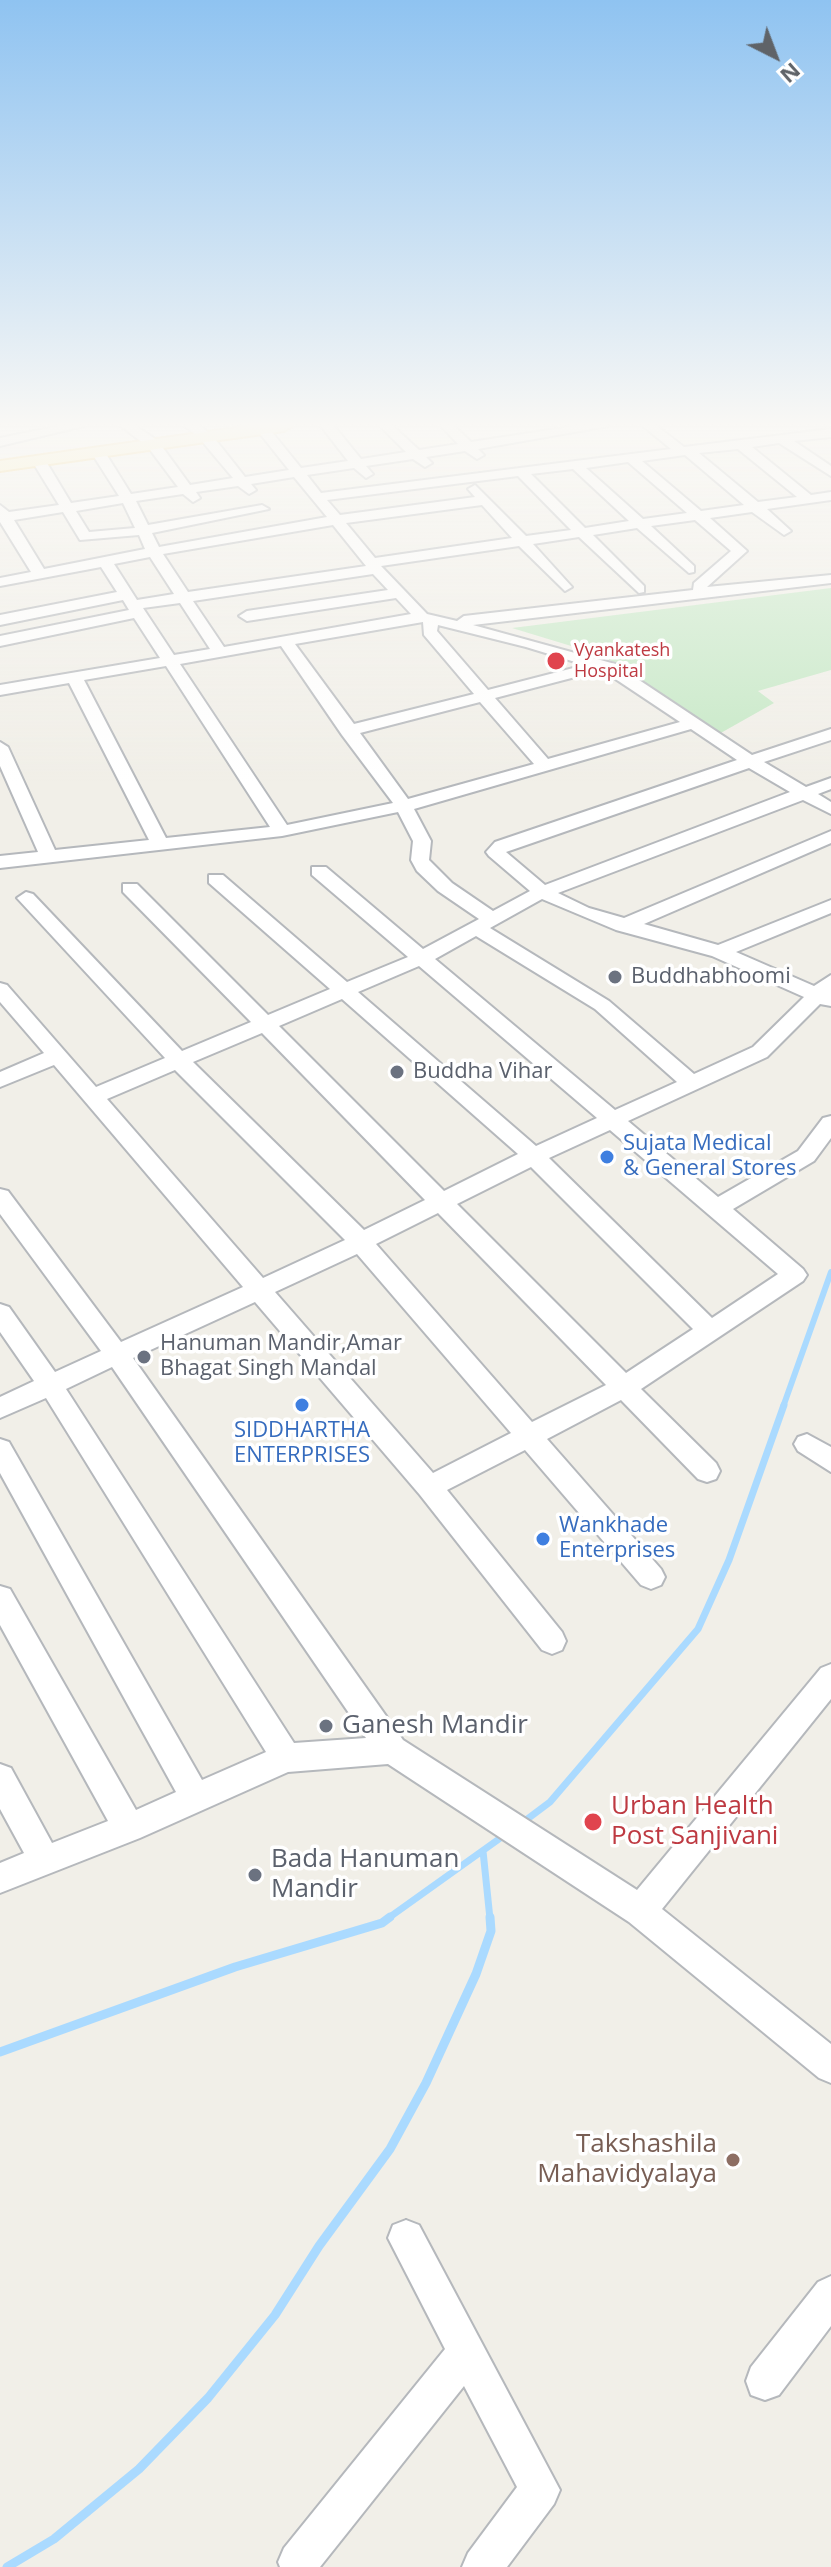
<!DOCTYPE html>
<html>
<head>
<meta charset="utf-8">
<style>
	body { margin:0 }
	#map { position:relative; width:831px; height:2567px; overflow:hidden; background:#f1efe8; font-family:"Open Sans",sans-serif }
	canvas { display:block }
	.north { position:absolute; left:735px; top:16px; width:80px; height:80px; -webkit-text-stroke:6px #fff; paint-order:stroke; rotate:138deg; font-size:22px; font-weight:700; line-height:32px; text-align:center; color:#5f6368 }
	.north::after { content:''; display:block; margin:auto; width:28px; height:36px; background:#5f6368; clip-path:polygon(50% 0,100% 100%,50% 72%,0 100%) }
</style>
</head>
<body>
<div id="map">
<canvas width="831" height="2567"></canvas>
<div class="north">N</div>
</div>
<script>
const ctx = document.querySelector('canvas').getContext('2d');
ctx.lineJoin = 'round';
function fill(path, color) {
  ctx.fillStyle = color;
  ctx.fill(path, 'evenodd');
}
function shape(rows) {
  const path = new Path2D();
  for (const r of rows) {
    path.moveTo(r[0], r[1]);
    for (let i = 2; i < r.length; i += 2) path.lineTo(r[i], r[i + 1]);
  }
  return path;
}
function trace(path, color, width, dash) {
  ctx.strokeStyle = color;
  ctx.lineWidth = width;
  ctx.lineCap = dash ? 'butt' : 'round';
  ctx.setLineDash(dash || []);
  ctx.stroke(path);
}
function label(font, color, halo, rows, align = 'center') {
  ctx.font = font + ' "Open Sans",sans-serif';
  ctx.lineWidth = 7;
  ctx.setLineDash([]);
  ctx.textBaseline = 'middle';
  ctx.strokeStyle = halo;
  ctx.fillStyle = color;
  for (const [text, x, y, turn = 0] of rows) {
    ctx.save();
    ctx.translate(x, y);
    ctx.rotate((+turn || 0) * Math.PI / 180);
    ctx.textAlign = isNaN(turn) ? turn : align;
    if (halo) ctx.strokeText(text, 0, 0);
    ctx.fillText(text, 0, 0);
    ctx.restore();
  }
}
fill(shape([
	[831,588,831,670,758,691,774,703,719,734,604,656,512,628]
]), '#c5e8c5');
trace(shape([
	[783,1407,831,1272]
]), '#aadaff', 6);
trace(shape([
	[522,1823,550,1802,698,1629,729,1560,784,1405],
	[483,1851,490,1919],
	[387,1919,506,1834]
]), '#aadaff', 7);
trace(shape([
	[0,2052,235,1967,382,1923,390,1917],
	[7,2567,54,2539,139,2469,208,2398,275,2315,319,2246,390,2149,426,2083,476,1974,491,1931,490,1917]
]), '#aadaff', 9);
const minor = shape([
	[59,426,84,426,0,446,0,438,59,426],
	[121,426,136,426,158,441,190,485,233,478,201,440,185,426,199,426,211,434,245,477,289,470,254,426,267,426,301,468,348,461,321,426,334,426,361,459,406,452,380,426,393,426,419,450,458,444,441,426,454,426,471,442,576,426,608,426,478,449,484,455,477,459,465,451,426,457,432,463,425,467,413,459,366,466,373,474,366,478,354,468,307,475,321,493,671,449,643,426,657,426,684,447,831,429,831,437,794,441,831,466,831,476,779,443,752,447,811,495,831,492,831,500,767,509,791,531,784,535,752,512,710,518,747,551,707,587,831,575,831,583,473,625,615,664,752,755,831,729,831,740,764,762,806,787,831,778,831,789,818,794,831,802,831,814,803,800,558,893,589,908,624,918,831,831,831,843,644,924,718,945,831,900,831,913,736,952,814,986,831,975,831,1006,820,1004,767,1057,628,1121,718,1197,798,1151,823,1118,831,1116,831,1138,814,1161,733,1209,803,1269,807,1275,803,1281,641,1389,716,1463,720,1471,716,1479,707,1482,698,1479,621,1400,547,1439,661,1569,665,1577,661,1585,651,1589,641,1585,525,1450,447,1490,562,1632,566,1641,562,1650,552,1654,542,1650,420,1495,255,1302,133,1358,403,1740,637,1890,821,1668,831,1664,831,1699,662,1909,831,2044,831,2083,819,2078,629,1922,388,1764,288,1772,140,1838,0,1893,0,1863,24,1853,0,1809,0,1764,11,1768,52,1843,108,1821,0,1625,0,1586,10,1589,136,1810,176,1792,0,1473,0,1439,9,1442,202,1780,266,1752,46,1398,0,1418,0,1397,34,1381,0,1332,0,1304,9,1307,55,1372,101,1351,0,1214,0,1189,8,1191,121,1342,243,1287,54,1065,0,1087,0,1072,44,1053,0,1002,0,983,7,985,96,1087,165,1058,17,898,26,892,33,894,182,1051,251,1022,123,892,123,884,137,884,268,1015,330,989,209,883,209,875,223,875,347,982,408,957,312,875,312,867,326,867,423,949,479,919,438,891,417,871,411,860,413,841,398,812,282,836,0,868,0,856,38,852,0,766,0,742,8,747,55,850,149,840,69,683,0,695,0,685,160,658,134,618,0,646,0,636,129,610,123,600,0,625,0,615,117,592,101,567,0,586,0,578,31,572,0,522,0,505,9,512,59,505,32,461,39,457,44,458,71,503,119,496,91,452,98,448,103,449,131,494,178,487,148,447,121,426],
	[738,449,797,497,758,502,699,453,738,449],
	[685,455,744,505,701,511,642,461,685,455],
	[628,462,687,513,643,519,586,468,628,462],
	[573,469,629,521,585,528,531,474,573,469],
	[518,476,571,530,526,536,475,485,468,489,475,497,340,515,327,500,518,476],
	[294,477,327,517,159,547,152,533,269,509,262,505,148,525,136,501,183,494,193,502,200,498,196,492,238,486,249,494,256,490,251,484,294,477],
	[123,503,135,528,89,532,76,511,123,503],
	[482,505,512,538,375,558,346,523,482,505],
	[63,512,80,540,139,535,145,549,44,569,14,520,63,512],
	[695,520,731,551,694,583,693,590,464,616,457,621,427,614,381,566,519,546,565,591,572,587,533,544,579,537,639,593,644,592,644,586,593,535,637,528,689,573,694,572,694,566,651,526,695,520],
	[333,525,366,566,188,592,163,554,333,525],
	[150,557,174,594,137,600,114,564,150,557],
	[373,574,388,590,247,611,239,616,247,621,396,598,411,614,224,647,193,601,373,574],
	[180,603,210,649,174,655,143,608,180,603],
	[423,622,424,635,474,694,354,724,295,644,423,622],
	[438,625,526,647,585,665,488,690,437,631,438,625],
	[281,646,342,735,393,803,287,825,180,664,281,646],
	[166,666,270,827,166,838,84,680,166,666],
	[602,670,680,722,548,759,495,698,602,670],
	[480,702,534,764,408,799,360,733,480,702],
	[691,729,737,760,495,842,486,852,489,856,530,891,493,911,452,883,429,860,431,841,414,809,691,729],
	[749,768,790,792,545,885,506,852,749,768],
	[542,899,616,930,712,956,804,997,753,1047,694,1074,609,1001,490,928,542,899],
	[476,936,595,1009,677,1082,615,1110,435,959,476,936],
	[419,966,597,1118,536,1146,358,992,419,966],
	[342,999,518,1154,444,1191,279,1026,342,999],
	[262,1033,425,1200,364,1230,193,1062,262,1033],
	[175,1070,345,1240,263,1278,107,1099,175,1070],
	[610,1130,778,1274,712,1318,549,1158,610,1130],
	[531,1167,693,1329,626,1373,457,1204,531,1167],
	[438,1213,606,1385,532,1422,376,1244,438,1213],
	[357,1254,511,1433,433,1473,275,1292,357,1254],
	[112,1367,366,1738,294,1743,66,1389,112,1367],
	[807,1434,831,1447,831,1472,798,1451,794,1444,798,1437,807,1434],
	[406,2220,419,2225,560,2490,554,2504,507,2567,462,2567,468,2553,517,2487,464,2386,320,2567,280,2567,278,2562,284,2548,445,2349,388,2238,393,2225,406,2220],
	[831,2276,831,2326,779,2395,765,2400,751,2395,746,2381,751,2367,818,2282,831,2276]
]);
const major = shape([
	[249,426,292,426,284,431,0,471,0,461,249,426]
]);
trace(minor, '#b5b8bc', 4);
trace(major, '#f2c960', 4);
fill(minor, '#fff');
fill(major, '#fff2af');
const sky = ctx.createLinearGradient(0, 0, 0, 786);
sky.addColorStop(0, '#8fc3f1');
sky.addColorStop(0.54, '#f9f8f5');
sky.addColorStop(1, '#f9f8f500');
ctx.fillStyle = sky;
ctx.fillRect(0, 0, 831, 786);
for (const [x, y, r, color] of [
	[556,661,10,"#e0444e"],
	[615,977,8,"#6b7280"],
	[397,1072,8,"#6b7280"],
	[607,1157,8,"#3f7fe0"],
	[144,1357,8,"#6b7280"],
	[302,1405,8,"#3f7fe0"],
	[543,1539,8,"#3f7fe0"],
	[326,1726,8,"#6b7280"],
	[593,1822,10,"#e0444e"],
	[255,1875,8,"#6b7280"],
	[733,2160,8,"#8d6e63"]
]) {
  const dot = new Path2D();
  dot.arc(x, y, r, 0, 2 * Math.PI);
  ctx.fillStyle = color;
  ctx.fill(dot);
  trace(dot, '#fff', 3);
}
label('18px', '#be3a42', '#fff', [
	["Vyankatesh",574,651],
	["Hospital",574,672]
], 'left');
label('22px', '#5b616d', '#fff', [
	["Buddhabhoomi",631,977],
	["Buddha Vihar",413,1072],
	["Hanuman Mandir,Amar",160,1344],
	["Bhagat Singh Mandal",160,1369]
], 'left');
label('22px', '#366cbe', '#fff', [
	["Sujata Medical",623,1144],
	["& General Stores",623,1169],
	["SIDDHARTHA",302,1431,"center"],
	["ENTERPRISES",302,1456,"center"],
	["Wankhade",559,1526],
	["Enterprises",559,1551]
], 'left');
label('26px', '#5b616d', '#fff', [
	["Ganesh Mandir",342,1726],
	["Bada Hanuman",271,1860],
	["Mandir",271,1890]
], 'left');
label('26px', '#be3a42', '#fff', [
	["Urban Health",611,1807],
	["Post Sanjivani",611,1837]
], 'left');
label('26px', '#785e54', '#fff', [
	["Takshashila",717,2145],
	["Mahavidyalaya",717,2175]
], 'right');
</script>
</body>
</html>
